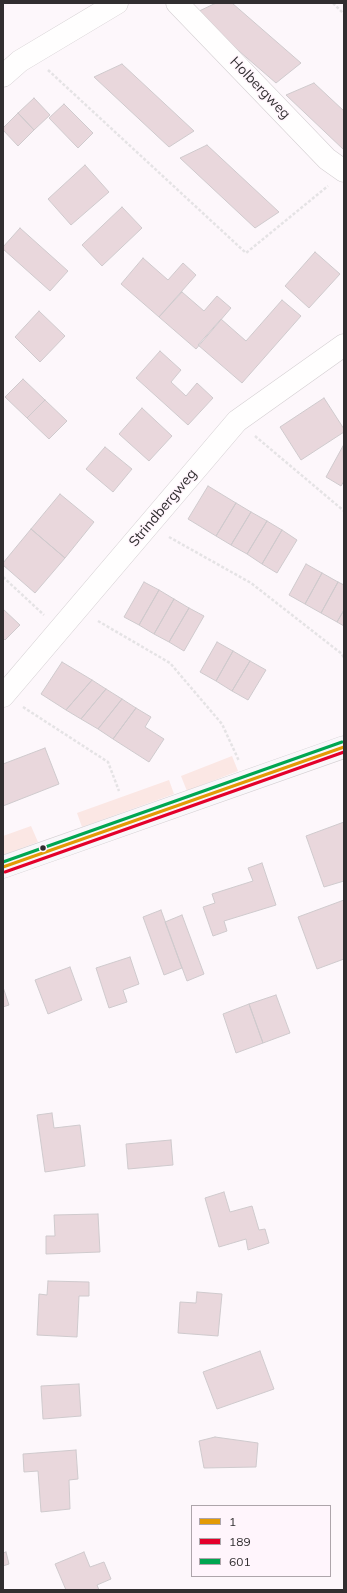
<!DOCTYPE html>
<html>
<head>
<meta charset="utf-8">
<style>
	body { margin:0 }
	#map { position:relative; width:347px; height:1593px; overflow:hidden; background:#fdf7fb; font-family:Mulish,sans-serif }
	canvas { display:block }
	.frame { position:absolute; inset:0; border:4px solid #312e30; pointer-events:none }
	.legend { position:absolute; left:191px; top:1505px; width:140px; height:72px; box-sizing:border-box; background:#fff5fc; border:1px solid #ada5aa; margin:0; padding:5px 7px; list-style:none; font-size:12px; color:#312e30 }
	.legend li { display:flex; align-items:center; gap:8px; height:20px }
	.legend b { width:20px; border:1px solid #ada5aa }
</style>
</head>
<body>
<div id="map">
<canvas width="347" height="1593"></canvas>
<div class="frame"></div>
<ul class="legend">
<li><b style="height:5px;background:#e39a05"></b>1</li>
<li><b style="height:5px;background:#e4002b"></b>189</li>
<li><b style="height:5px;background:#00a651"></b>601</li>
</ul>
</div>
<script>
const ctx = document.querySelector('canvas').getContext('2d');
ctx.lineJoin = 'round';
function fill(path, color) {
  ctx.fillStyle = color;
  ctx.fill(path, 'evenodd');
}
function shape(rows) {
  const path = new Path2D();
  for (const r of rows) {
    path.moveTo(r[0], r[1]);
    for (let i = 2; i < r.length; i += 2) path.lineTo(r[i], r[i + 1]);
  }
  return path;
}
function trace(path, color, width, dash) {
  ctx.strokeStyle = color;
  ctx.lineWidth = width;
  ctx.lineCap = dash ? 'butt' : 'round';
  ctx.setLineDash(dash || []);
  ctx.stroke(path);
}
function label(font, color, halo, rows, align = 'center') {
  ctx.font = font + ' Mulish,sans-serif';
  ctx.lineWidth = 3;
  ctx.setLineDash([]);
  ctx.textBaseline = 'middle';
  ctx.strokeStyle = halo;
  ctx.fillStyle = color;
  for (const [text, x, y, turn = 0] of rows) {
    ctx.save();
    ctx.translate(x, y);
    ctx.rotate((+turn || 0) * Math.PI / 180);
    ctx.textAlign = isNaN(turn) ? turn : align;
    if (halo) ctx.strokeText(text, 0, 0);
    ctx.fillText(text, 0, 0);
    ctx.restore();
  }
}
fill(shape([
	[232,756,238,771,187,791,181,776],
	[169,780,174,794,82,827,77,813],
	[31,826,38,842,3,855,3,836]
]), '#fbe7e4');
const building = shape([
	[216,3,232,3,301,63,276,83,195,13,216,3],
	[122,64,194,131,169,147,94,77,122,64],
	[314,83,344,111,344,150,286,95,314,83],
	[34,98,50,115,34,130,18,113,34,98],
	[64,104,93,133,78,148,49,118,64,104],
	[18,113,34,130,18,146,3,130,3,128,18,113],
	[207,145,279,212,255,228,180,158,207,145],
	[85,165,109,192,71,225,48,199,85,165],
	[122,207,142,228,102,266,82,245,122,207],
	[20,228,68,271,50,291,3,249,3,247,20,228],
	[315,252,340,274,309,308,285,286,315,252],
	[143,258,168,280,183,263,196,275,159,317,121,284,143,258],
	[182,292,204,311,217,296,231,308,196,349,159,317,182,292],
	[282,300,301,316,242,383,198,345,221,319,246,341,282,300],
	[39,311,65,336,40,362,15,337,39,311],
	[160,351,181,370,171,382,186,396,197,383,213,398,188,425,136,378,160,351],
	[23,379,45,400,27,418,5,397,23,379],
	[324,398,344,429,344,432,301,460,280,427,324,398],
	[45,400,67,421,49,439,27,418,45,400],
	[142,408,172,436,149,461,119,434,142,408],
	[343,446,344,481,341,486,326,477,343,446],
	[105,447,132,469,113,492,86,469,105,447],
	[208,486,236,503,216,536,188,519,208,486],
	[60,494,94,522,65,558,31,529,60,494],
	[236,503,251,512,231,545,216,536,236,503],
	[251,512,267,521,247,554,231,545,251,512],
	[267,521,282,530,262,564,247,554,267,521],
	[31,529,65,558,35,593,3,565,3,563,31,529],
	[282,530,297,540,277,573,262,564,282,530],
	[306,564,322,573,305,604,289,595,306,564],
	[322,573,338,582,321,613,305,604,322,573],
	[144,582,159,590,139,625,124,617,144,582],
	[338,582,344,585,344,610,337,622,321,613,338,582],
	[159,590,174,599,154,634,139,625,159,590],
	[174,599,189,608,169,642,154,634,174,599],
	[189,608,204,616,184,651,169,642,189,608],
	[3,609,20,625,5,640,3,638,3,609],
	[344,610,344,626,337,622,344,610],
	[217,642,233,651,216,681,200,672,217,642],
	[233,651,250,661,232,691,216,681,233,651],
	[250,661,266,670,248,700,232,691,250,661],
	[62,662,92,680,66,710,41,694,62,662],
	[92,680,106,689,81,719,66,710,92,680],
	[106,689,122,699,98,729,81,719,106,689],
	[122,699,136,708,113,739,98,729,122,699],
	[136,708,151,717,145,727,164,739,149,762,113,739,136,708],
	[45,748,59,784,3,806,3,764,45,748],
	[344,822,344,881,324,887,306,836,344,822],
	[262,863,276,905,224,921,227,931,213,936,203,907,215,903,212,894,253,881,248,868,262,863],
	[344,900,344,959,317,969,298,917,344,900],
	[161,910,182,968,164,975,143,917,161,910],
	[182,915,204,974,187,981,165,922,182,915],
	[130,957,139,984,123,990,127,1002,109,1008,96,968,130,957],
	[70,967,82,1000,48,1014,35,980,70,967],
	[3,987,9,1005,3,1007,3,987],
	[276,995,290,1033,263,1043,249,1004,276,995],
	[249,1004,263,1043,236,1053,223,1014,249,1004],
	[52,1113,54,1128,80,1125,85,1166,45,1172,37,1115,52,1113],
	[171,1140,173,1165,128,1169,126,1144,171,1140],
	[224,1192,230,1212,252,1206,259,1230,265,1229,269,1243,248,1250,246,1239,219,1247,205,1198,224,1192],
	[98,1214,100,1252,46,1254,46,1236,55,1236,54,1215,98,1214],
	[48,1281,89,1282,89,1296,79,1296,77,1337,37,1335,39,1294,47,1295,48,1281],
	[197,1292,222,1294,218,1336,178,1333,180,1302,196,1303,197,1292],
	[260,1351,274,1389,217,1409,203,1372,260,1351],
	[79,1384,81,1416,43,1419,41,1386,79,1384],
	[215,1437,258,1443,256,1467,204,1468,199,1441,215,1437],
	[76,1450,78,1479,69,1480,70,1509,41,1512,38,1471,24,1472,23,1454,76,1450],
	[6,1552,9,1564,3,1566,3,1553,6,1552],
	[84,1552,90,1567,104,1562,111,1579,97,1585,99,1590,66,1590,55,1564,84,1552]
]);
fill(building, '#e9d7dc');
trace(building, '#cfcacd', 1);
const minor = shape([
	[177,3,327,159,344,171],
	[3,76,20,61,117,3],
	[3,696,237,421,344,345]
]);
const secondary = shape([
	[3,867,344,747]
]);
trace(minor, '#d4cfd2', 23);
trace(secondary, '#d4cfd2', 23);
trace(shape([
	[333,3,344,14],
	[48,70,246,253,328,186],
	[255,436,344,511],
	[169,537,251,583,342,654,344,658],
	[3,577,44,615],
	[98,621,170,663,222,724,239,761],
	[23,707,108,762,119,791]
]), '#e5e3e5', 2.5, [3, 2]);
trace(minor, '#fffefe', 22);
trace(secondary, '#f9f7fa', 22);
trace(shape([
	[3,867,344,747]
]), '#e39a05', 3);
trace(shape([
	[5,872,344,752]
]), '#e4002b', 3);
trace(shape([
	[3,862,342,742]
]), '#00a651', 3);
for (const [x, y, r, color] of [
	[43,848,3.5,"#312e30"]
]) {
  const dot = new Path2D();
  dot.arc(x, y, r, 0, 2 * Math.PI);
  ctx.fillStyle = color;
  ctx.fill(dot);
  trace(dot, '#fff5fc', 1.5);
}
label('14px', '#312e30', '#fff5fc', [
	["Holbergweg",260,88,46],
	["Strindbergweg",163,508,-50]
]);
</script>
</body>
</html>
